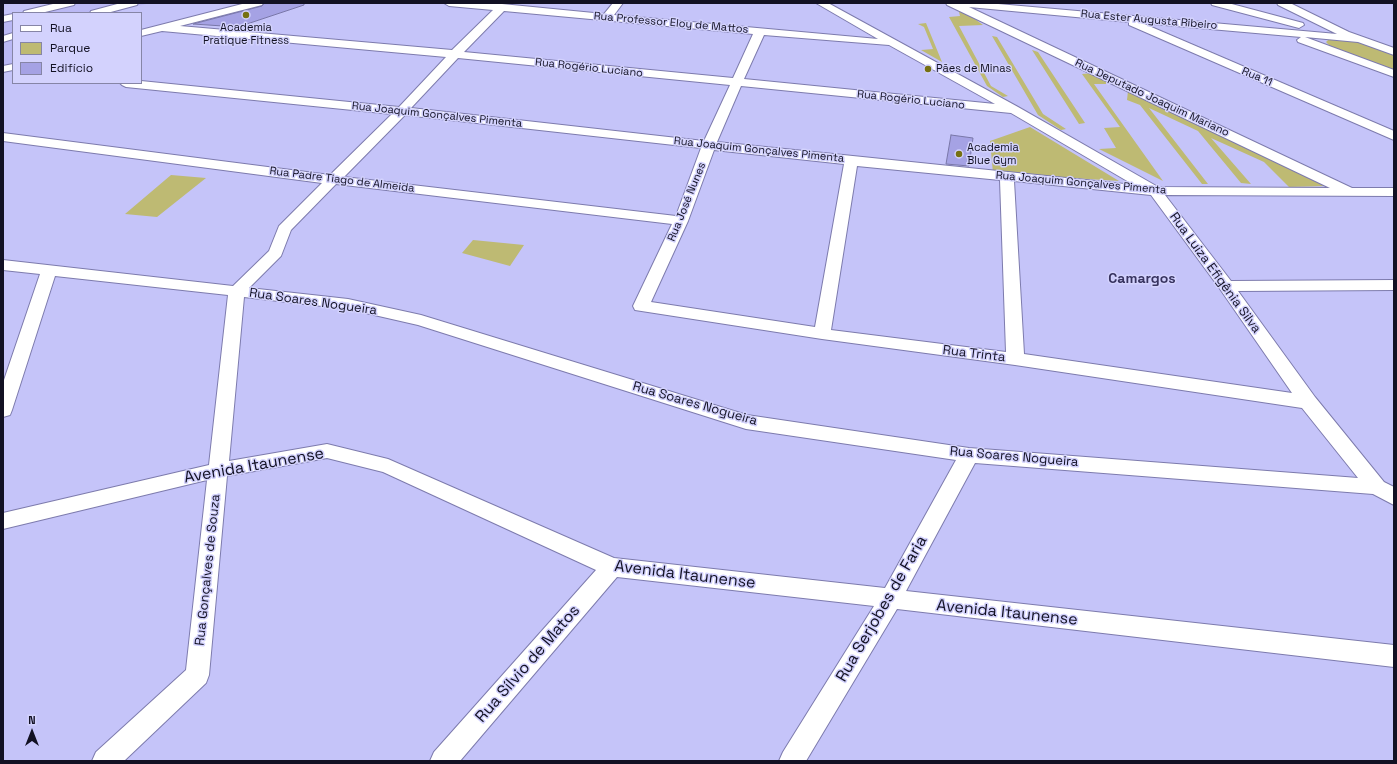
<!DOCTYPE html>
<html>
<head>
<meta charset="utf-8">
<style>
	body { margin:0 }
	#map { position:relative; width:1397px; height:764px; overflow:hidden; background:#c5c4f9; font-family:"Space Grotesk",sans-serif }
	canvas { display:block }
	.frame { position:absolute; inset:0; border:4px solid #121123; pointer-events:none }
	.legend { position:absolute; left:12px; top:12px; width:130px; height:72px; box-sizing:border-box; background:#d3d2fd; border:1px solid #8685a6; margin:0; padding:5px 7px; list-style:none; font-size:12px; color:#121123 }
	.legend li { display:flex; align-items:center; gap:8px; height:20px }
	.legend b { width:20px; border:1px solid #8685a6 }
	.north { position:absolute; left:12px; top:712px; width:40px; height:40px; -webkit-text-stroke:3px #d3d2fd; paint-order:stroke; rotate:0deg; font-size:11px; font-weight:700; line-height:16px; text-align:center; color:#121123 }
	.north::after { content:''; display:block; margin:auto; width:14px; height:18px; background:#121123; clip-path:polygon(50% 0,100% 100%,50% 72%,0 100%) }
</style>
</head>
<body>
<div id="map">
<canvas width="1397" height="764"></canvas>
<div class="frame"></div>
<ul class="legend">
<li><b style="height:5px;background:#fff"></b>Rua</li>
<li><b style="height:11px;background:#beba73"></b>Parque</li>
<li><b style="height:11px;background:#a5a2e4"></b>Edifício</li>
</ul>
<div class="north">N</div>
</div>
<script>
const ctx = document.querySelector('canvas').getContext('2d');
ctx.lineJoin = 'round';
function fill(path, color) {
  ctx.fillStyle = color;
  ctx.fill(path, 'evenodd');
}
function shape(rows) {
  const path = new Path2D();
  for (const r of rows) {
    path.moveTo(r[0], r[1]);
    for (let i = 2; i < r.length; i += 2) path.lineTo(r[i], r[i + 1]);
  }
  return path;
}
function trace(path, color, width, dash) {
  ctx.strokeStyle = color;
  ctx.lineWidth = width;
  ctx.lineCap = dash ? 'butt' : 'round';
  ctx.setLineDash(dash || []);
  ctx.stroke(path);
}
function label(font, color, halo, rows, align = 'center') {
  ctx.font = font + ' "Space Grotesk",sans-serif';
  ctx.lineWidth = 3;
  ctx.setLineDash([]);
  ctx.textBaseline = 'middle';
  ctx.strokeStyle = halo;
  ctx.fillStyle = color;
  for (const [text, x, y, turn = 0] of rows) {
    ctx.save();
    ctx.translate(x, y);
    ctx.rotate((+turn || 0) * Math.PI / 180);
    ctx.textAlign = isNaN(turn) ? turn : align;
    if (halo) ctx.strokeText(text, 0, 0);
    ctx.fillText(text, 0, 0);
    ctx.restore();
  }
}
fill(shape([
	[76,3,150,3,109,13,33,13],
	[13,18,13,63,4,65,3,20]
]), '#bab8f4');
fill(shape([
	[964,11,983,25,959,26,991,86,1008,96,1003,97,987,86,949,17,960,16,959,12],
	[926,23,942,62,921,50,933,49,924,27,918,24],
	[992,36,997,37,1043,114,1066,129,1061,130,1038,115],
	[1329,39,1360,42,1394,55,1394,72,1331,47,1326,42],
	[1032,50,1038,52,1085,123,1079,124],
	[1094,73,1108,79,1107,84,1094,84,1163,181,1099,149,1116,148,1104,128,1120,127,1082,74],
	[1128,91,1328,186,1289,187,1264,162,1211,138,1251,184,1241,183,1198,131,1149,108,1208,184,1202,184,1140,105,1127,100],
	[1030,127,1119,181,993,173,990,141],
	[171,175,206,178,157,217,125,214],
	[473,240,524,245,510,266,462,253]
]), '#beba73');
const building = shape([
	[264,3,304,3,304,5,238,27,193,24,262,6,264,3],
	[951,135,973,138,969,166,946,164,951,135]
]);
fill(building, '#a5a2e4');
trace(building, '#7977a8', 1);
const minor = shape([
	[57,3,75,3,74,5,41,13,23,13,24,11,57,3],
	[121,3,138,3,137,5,107,13,90,13,91,11,121,3],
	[246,3,263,3,262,5,180,26,452,50,493,10,449,6,444,3,502,4,604,14,613,3,623,3,614,15,878,39,816,3,828,3,1018,107,1158,187,1330,188,947,5,946,3,987,3,1337,34,1278,5,1277,3,1290,3,1349,32,1394,48,1394,55,1358,42,1305,37,1394,70,1394,77,1298,42,1297,40,1301,37,1142,23,1394,131,1394,140,1129,25,1129,22,969,7,1352,188,1394,188,1394,196,1165,195,1231,281,1394,280,1394,290,1238,291,1315,397,1384,482,1394,487,1394,505,1373,494,975,463,906,591,1394,645,1394,667,897,609,806,761,779,761,783,752,874,606,617,577,460,761,430,761,434,752,596,570,383,472,327,458,227,476,209,675,206,683,124,761,92,761,96,752,186,670,207,480,3,529,3,513,209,465,228,295,55,276,12,410,10,415,3,417,3,383,40,274,3,270,3,260,233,286,269,251,279,226,322,183,3,141,3,133,330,175,392,114,126,87,122,85,120,83,141,83,141,81,399,107,446,57,162,31,141,36,141,30,246,3],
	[504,11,753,34,733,78,464,52,504,11],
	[764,35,889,45,995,104,744,79,764,35],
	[458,58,730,85,704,141,411,108,458,58],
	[741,86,1011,113,1134,185,717,142,741,86],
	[405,115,701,148,676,216,344,177,405,115],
	[714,150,844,164,815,327,651,302,688,221,714,150],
	[857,166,1000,180,1006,352,831,330,857,166],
	[1014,181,1151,195,1220,289,1292,393,1024,354,1014,181],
	[336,184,672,224,633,306,635,310,822,339,1015,365,1302,408,1358,478,969,448,747,415,421,315,348,299,249,288,281,256,291,230,336,184],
	[244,297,348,309,418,325,746,429,956,460,885,588,614,558,388,459,327,444,229,461,244,297],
	[1211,3,1228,3,1303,23,1304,25,1299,28,1212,5,1211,3],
	[13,14,13,20,3,22,3,16,13,14],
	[13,33,13,39,3,42,3,36,13,33],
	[13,64,13,70,3,72,3,66,13,64]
]);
trace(minor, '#7d7bad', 2);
fill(minor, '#fff');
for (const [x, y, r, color] of [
	[246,15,4,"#767011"],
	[928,69,4,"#767011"],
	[959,154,4,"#767011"]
]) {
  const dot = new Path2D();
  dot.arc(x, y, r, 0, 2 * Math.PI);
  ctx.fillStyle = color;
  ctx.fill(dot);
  trace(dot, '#d3d2fd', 1.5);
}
label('11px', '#121123', '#d3d2fd', [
	["Rua Ester Augusta Ribeiro",1149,20,5],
	["Rua Professor Eloy de Mattos",671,23,5],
	["Rua Rogério Luciano",589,68,6],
	["Rua 11",1257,77,23],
	["Rua Deputado Joaquim Mariano",1152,98,25],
	["Rua Rogério Luciano",911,100,6],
	["Rua Joaquim Gonçalves Pimenta",437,115,6],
	["Rua Joaquim Gonçalves Pimenta",759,150,6],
	["Rua Padre Tiago de Almeida",342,180,7],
	["Rua Joaquim Gonçalves Pimenta",1081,183,5],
	["Rua José Nunes",687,202,-68]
]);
label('11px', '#121123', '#d3d2fd', [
	["Academia",246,28,"center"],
	["Pratique Fitness",246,41,"center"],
	["Pães de Minas",936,69],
	["Academia",967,148],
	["Blue Gym",967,161]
], 'left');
label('13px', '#121123', '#d3d2fd', [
	["Rua Luiza Efigênia Silva",1215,273,54],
	["Rua Soares Nogueira",313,302,8],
	["Rua Trinta",974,354,7],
	["Rua Soares Nogueira",695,404,16],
	["Rua Soares Nogueira",1014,457,5],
	["Rua Gonçalves de Souza",208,570,-84]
]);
label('bold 14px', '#383460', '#d3d2fd', [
	["Camargos",1142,279]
]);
label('16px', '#121123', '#d3d2fd', [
	["Avenida Itaunense",254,466,-10],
	["Avenida Itaunense",685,575,7],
	["Rua Serjobes de Faria",882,609,-60],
	["Avenida Itaunense",1007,613,6],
	["Rua Sílvio de Matos",528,664,-49]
]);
</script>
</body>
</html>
